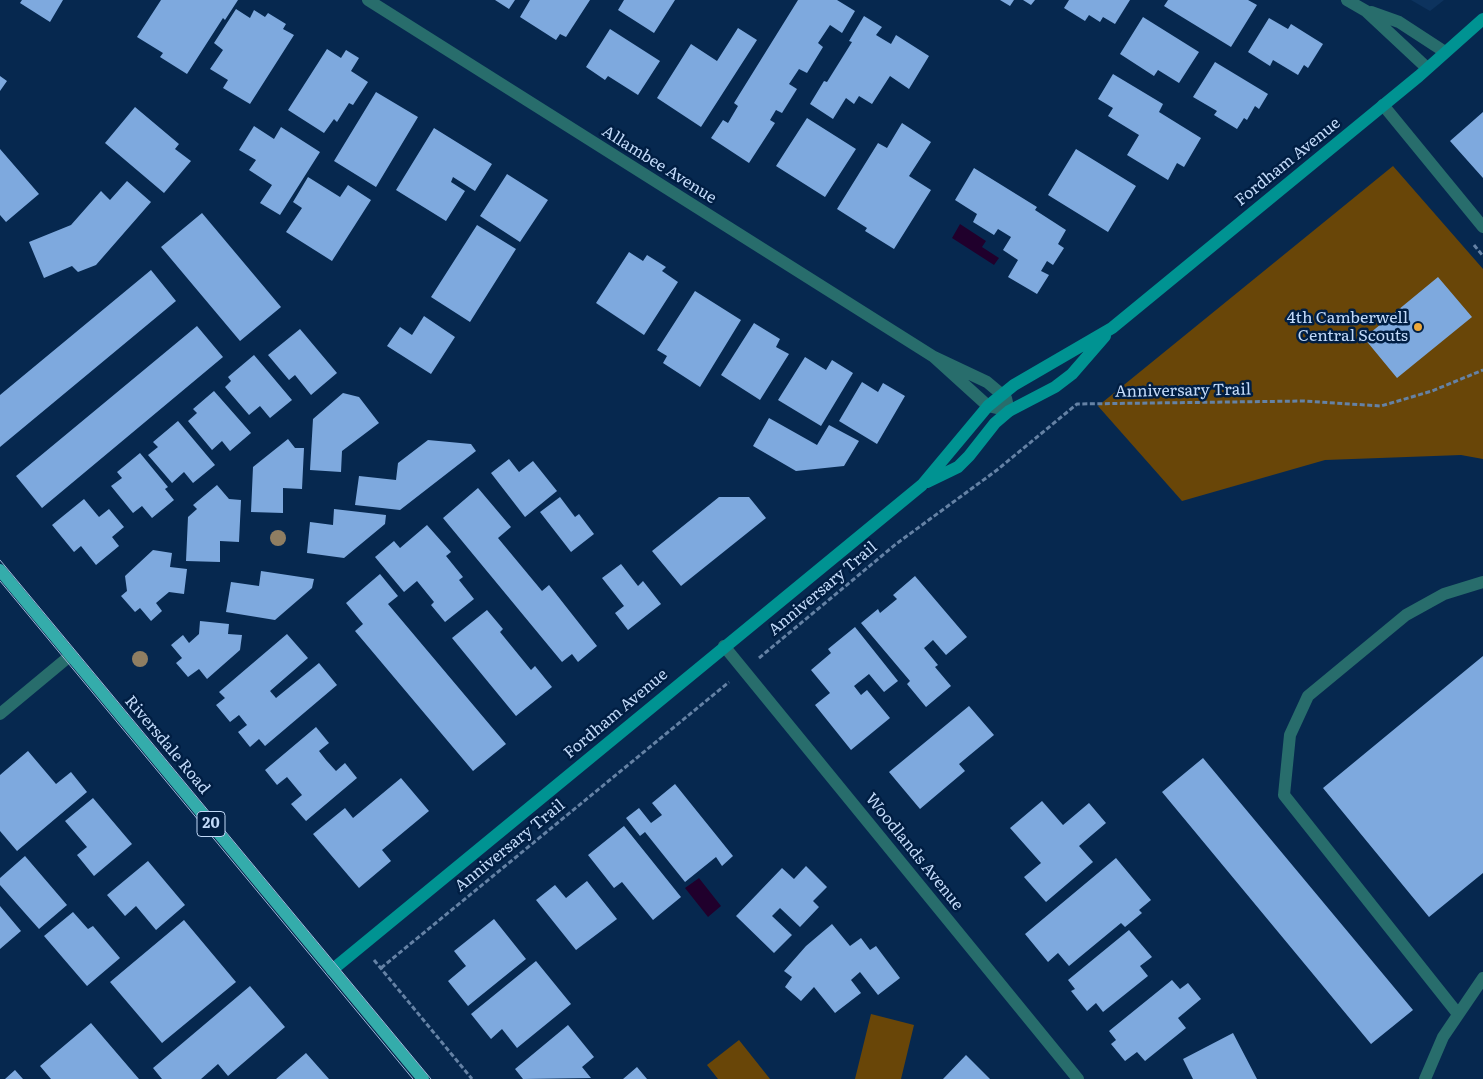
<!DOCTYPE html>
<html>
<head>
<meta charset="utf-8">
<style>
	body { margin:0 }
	canvas { display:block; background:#06284f }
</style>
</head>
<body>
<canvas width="1483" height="1079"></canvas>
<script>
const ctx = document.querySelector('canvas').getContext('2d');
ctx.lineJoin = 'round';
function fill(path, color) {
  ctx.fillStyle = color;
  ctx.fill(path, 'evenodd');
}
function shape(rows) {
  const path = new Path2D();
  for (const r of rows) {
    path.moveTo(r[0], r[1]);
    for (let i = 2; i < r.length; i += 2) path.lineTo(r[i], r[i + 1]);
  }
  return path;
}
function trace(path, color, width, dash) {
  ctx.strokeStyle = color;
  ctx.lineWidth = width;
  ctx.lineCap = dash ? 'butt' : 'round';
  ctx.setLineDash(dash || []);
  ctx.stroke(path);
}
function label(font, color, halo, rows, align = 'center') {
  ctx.font = font + ' Literata,serif';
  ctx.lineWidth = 5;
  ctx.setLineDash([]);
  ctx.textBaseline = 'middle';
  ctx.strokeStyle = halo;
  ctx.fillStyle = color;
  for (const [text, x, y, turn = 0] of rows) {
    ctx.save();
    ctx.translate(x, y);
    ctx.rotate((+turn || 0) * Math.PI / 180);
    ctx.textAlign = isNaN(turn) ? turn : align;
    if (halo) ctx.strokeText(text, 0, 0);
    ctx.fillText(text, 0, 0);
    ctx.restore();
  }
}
fill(shape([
	[1411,0,1444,0,1430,11]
]), '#0d335e');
fill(shape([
	[1393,166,1483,269,1483,459,1461,455,1325,460,1182,501,1098,406],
	[871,1014,914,1025,901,1079,855,1079],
	[739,1040,770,1079,718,1079,707,1065]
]), '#694608');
fill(shape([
	[960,224,986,241,982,247,999,258,994,265,952,238],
	[699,878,721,906,708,917,685,888]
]), '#20002c');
fill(shape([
	[22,0,63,0,50,22,20,3],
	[161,0,238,0,225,20,223,18,187,74,160,57,163,53,137,37],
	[495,0,515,0,509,9],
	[530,0,590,0,566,37,560,34,556,40,520,17],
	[624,0,675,0,654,33,618,10],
	[798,0,837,0,855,11,842,33,830,25,818,43,823,47,807,73,799,69,789,84,797,89,782,113,776,110,770,120,775,123,749,163,711,138,723,120,728,123,738,106,734,103],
	[1000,0,1014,0,1010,6],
	[1023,0,1035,0,1031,5],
	[1069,0,1130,0,1115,24,1103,17,1100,22,1089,15,1085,21,1064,8],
	[1168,0,1248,0,1257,5,1231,47,1164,6],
	[236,9,250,18,254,10,265,17,268,13,286,24,283,29,294,35,250,104,223,88,228,80,210,69,223,50,214,43],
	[864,16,882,27,876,35,891,44,896,35,929,56,909,89,890,76,872,104,859,96,854,104,846,98,833,119,810,104,824,81,827,82,852,42,849,41],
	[1143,17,1199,52,1179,83,1158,70,1154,76,1120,54],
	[1269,18,1288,29,1291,24,1323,44,1308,68,1304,65,1298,75,1273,60,1270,66,1248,52],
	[738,28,757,40,701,127,657,98,691,44,717,61],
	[610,29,660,61,638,95,608,76,605,80,586,67],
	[327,49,341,58,346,50,359,58,351,71,368,82,353,105,349,103,337,122,334,119,324,133,288,110],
	[1215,62,1268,94,1259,109,1255,106,1247,120,1244,118,1237,129,1214,115,1217,111,1193,97],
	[1113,74,1163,104,1159,112,1201,138,1184,167,1177,163,1168,180,1127,155,1139,135,1108,116,1113,108,1098,99],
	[0,76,7,81,0,91],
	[376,92,418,117,376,187,334,161],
	[135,107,179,144,175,149,191,161,164,193,105,143],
	[1483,112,1483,178,1450,141],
	[807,118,856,149,825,197,776,166],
	[902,123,931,142,909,176,931,190,894,249,865,231,867,228,837,209,878,143,887,148],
	[254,126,274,139,281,127,320,152,280,215,260,203,272,185,249,170,256,160,239,150],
	[434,128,492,164,475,191,453,177,451,182,465,191,446,221,396,190],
	[0,149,39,194,6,222,0,215],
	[1076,149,1136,186,1108,232,1048,195],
	[974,168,1037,207,1035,210,1066,230,1058,244,1064,248,1053,265,1047,261,1041,271,1049,275,1037,294,1008,277,1018,260,1003,250,1011,237,998,229,994,235,973,222,977,214,955,200],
	[507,174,548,200,520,242,480,216],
	[308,177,340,197,348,185,371,200,332,261,286,232,302,208,293,202],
	[127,181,151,202,96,265,78,272,72,266,44,278,29,242,71,225,101,191,110,200],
	[202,213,281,307,240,341,161,247],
	[477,225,516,249,470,322,431,297],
	[629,252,643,261,647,255,666,267,662,271,678,282,644,335,596,303],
	[151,270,176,301,0,447,0,395],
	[1438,277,1472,317,1397,378,1364,338],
	[695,291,741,320,700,387,663,363,667,356,657,350],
	[424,316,455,337,431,374,387,346,400,327,412,335],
	[754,323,780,339,776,347,789,354,760,400,721,375],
	[197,326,223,357,42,508,16,476],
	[300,329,337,373,311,395,295,375,289,380,268,355],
	[254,355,292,400,270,418,260,406,249,415,225,387,231,381,228,377],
	[805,357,826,370,832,360,853,373,821,426,778,400],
	[862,382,878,392,883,383,905,396,877,444,839,421],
	[214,391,251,433,230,451,222,441,212,450,188,421,197,413,193,409],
	[343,393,359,397,379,423,342,451,341,472,310,470,313,419],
	[769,418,817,445,829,425,859,441,844,466,796,471,753,446],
	[178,421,215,465,193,483,184,472,172,483,148,455,158,447,153,442],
	[288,439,295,448,304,448,302,489,283,488,283,513,251,512,253,467],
	[428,440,471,444,476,451,400,510,355,505,359,476,396,480,398,463],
	[140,453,168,487,165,489,174,500,152,518,142,506,133,513,111,486,122,478,117,472],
	[509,459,519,472,533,461,557,491,525,517,491,473],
	[217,485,229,499,241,500,239,542,220,541,220,562,186,561,188,517,197,509,193,505],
	[478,488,511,527,498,538,542,591,549,585,597,646,578,662,572,654,562,662,443,518],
	[560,497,575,517,579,514,594,534,571,552,540,512],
	[719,497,749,497,766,518,681,586,652,551],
	[84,499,99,517,109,509,124,527,112,537,119,546,96,565,81,546,74,552,52,525],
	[334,509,386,515,385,524,344,558,307,553,310,522,333,525],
	[427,525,451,552,446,556,463,577,459,580,474,599,445,622,431,605,434,602,417,581,404,592,375,557,394,541,400,548],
	[153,550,172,553,170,567,187,569,184,594,169,592,156,603,162,611,151,621,140,608,135,612,121,596,127,591,125,576],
	[621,564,638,586,643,581,661,604,628,630,615,613,624,606,602,578],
	[261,571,314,579,312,588,275,620,226,612,231,582,259,586],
	[380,574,398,596,388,604,506,744,473,771,355,631,363,624,346,603],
	[915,576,967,637,946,655,933,640,924,648,938,665,935,667,951,686,926,707,907,684,910,681,861,623,878,609,880,613,897,599,893,595],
	[487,610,503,629,500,632,531,670,535,666,552,687,516,716,452,638],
	[200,621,229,624,228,634,242,635,240,650,207,679,199,669,188,677,176,663,182,658,171,645,183,635,189,643,199,634],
	[855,627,898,681,884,692,869,674,854,686,861,695,867,690,890,718,851,750,815,705,830,693,811,670,831,653,828,649],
	[287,634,308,658,270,691,276,698,319,663,337,685,265,746,259,739,250,747,238,732,247,725,239,715,230,722,216,705,225,698,219,692],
	[1483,656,1483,873,1429,917,1323,788],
	[969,706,994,735,959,764,965,771,920,809,889,772],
	[316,727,329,743,319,751,326,760,336,771,345,763,357,778,306,821,291,804,302,795,287,777,277,785,265,770],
	[28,751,56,784,71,772,87,792,17,851,0,831,0,775],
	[1203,758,1413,1010,1371,1044,1162,792],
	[401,778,429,811,382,850,391,861,359,888,313,834,345,808,353,818],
	[675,784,733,856,722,866,716,857,685,882,645,832,640,836,626,818,639,808,651,823,662,815,652,803],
	[93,798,132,844,94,876,77,855,87,847,65,821],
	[1042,801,1063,825,1089,803,1106,823,1079,846,1093,862,1046,902,1024,877,1041,863,1010,828],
	[624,826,681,897,653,920,622,882,614,888,588,855],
	[25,856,67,905,39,929,0,885,0,878],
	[1116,858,1151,900,1139,910,1142,913,1125,927,1121,923,1069,966,1058,953,1048,962,1025,934],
	[148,861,185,905,156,930,136,906,125,916,107,895],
	[806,866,827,887,813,901,819,907,800,927,780,908,772,916,792,935,774,953,736,916,782,868,794,879],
	[587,881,617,919,576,950,536,900,555,885,566,898],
	[0,906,21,931,0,949],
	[73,912,88,929,93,926,120,958,87,986,44,936],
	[494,919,526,959,468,1006,448,981,466,966,454,951],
	[184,920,236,982,162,1043,110,982],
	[832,924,850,946,861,938,870,950,876,946,900,978,878,995,860,972,851,980,861,993,835,1013,814,987,801,1001,785,987,792,977,784,971,806,946],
	[1129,930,1152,957,1140,966,1148,976,1103,1012,1096,1003,1087,1011,1071,991,1075,989,1068,980],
	[536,961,571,1004,517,1048,502,1029,491,1039,471,1014],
	[1172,980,1180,989,1188,983,1201,999,1178,1018,1186,1028,1145,1061,1137,1052,1125,1061,1111,1044,1116,1040,1109,1031],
	[250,986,285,1027,228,1076,218,1064,201,1079,162,1079,153,1068],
	[91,1023,139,1079,51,1079,40,1066],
	[568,1025,594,1057,582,1067,591,1078,523,1079,515,1069],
	[1233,1033,1257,1079,1193,1079,1183,1059],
	[306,1053,329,1079,276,1079],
	[966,1055,990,1079,943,1079],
	[637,1067,647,1079,623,1079],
	[15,1070,23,1079,5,1079]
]), '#7ea9de');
trace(shape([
	[1474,245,1483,256],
	[759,658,896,544,997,470,1077,404,1304,401,1381,406,1432,391,1483,370],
	[374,960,472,1079],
	[381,968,729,682]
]), '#6582a5', 3, [5, 2.5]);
trace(shape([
	[1458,1014,1284,795,1290,735,1308,696,1406,615,1444,594,1483,582],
	[1425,1079,1443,1037,1483,978]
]), '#286d6c', 12);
trace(shape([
	[368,0,934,357,987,382,1006,398,1009,411,988,406,934,357],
	[1347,0,1366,11,1427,68],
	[1371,12,1399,22,1445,52],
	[1383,105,1483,227],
	[724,646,1078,1079],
	[0,714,71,655]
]), '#286d6c', 12);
trace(shape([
	[927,482,958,467,969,456,995,423,1009,411,1055,387,1072,374,1105,336],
	[332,970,922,485,988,406,1014,385,1112,328,1419,76,1483,19]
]), '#009392', 12);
trace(shape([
	[0,570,423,1079]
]), '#34acab', 12);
trace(shape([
	[0,560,431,1079],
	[0,581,413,1079]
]), '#a1badb', 1);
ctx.fillStyle = '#8f7e62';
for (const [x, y] of [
	[278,538],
	[140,659]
]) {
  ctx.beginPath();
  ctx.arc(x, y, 8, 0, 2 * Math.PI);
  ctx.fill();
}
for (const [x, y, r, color] of [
	[1418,327,5,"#eda83b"]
]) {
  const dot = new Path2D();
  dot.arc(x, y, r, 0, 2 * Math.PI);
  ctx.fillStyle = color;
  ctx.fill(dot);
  trace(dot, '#001e43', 2);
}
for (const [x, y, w] of [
	[211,824,28]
]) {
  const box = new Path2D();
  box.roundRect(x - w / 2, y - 12.5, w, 25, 4);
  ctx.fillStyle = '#001e43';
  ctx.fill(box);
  trace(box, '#c2daf9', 1);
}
label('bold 15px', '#c2daf9', null, [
	["20",211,824]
]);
label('16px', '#c2daf9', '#001e43', [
	["Fordham Avenue",1288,162,-39],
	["Allambee Avenue",659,165,32],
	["Anniversary Trail",1183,391,-1],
	["Anniversary Trail",823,589,-40],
	["Fordham Avenue",616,714,-40],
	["Riversdale Road",167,745,50],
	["Anniversary Trail",510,846,-39],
	["Woodlands Avenue",914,852,51]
]);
label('16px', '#c2daf9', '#001e43', [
	["4th Camberwell",1408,318],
	["Central Scouts",1408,336]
], 'right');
</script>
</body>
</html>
